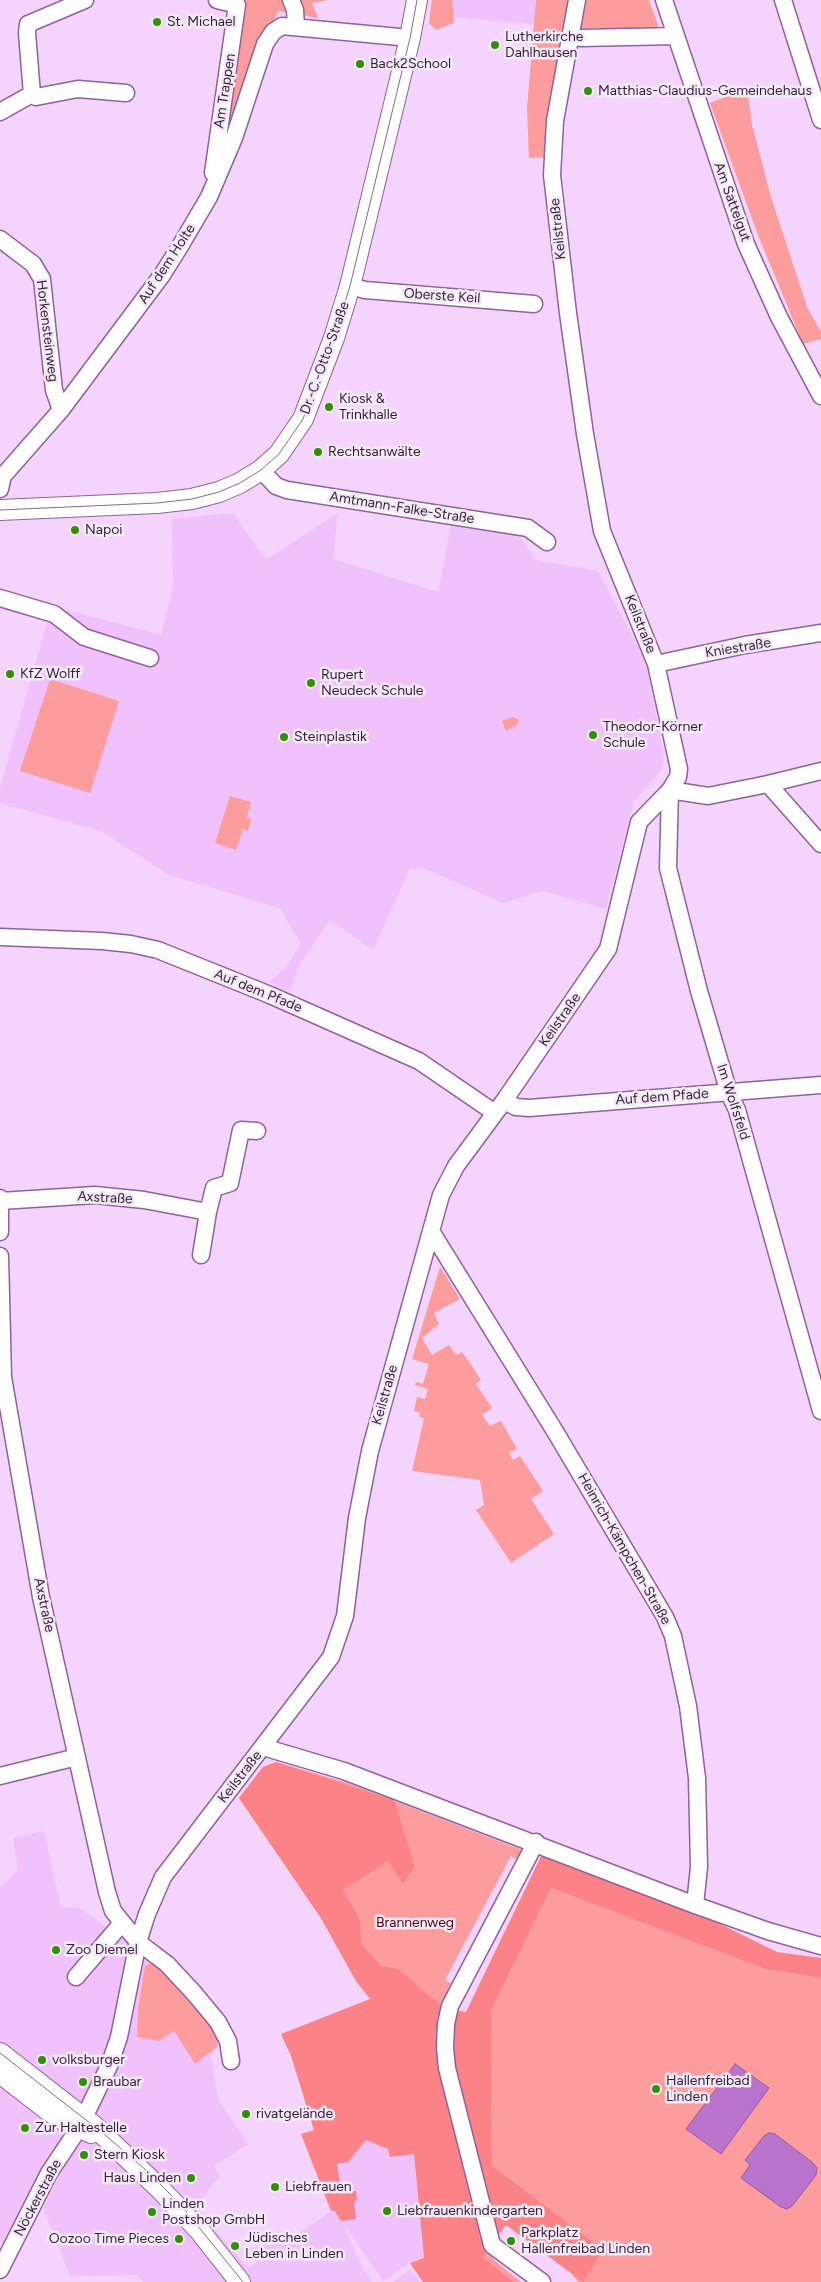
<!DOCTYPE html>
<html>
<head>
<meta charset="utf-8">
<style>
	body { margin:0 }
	canvas { display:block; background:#f4d3fc }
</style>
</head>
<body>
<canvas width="821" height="2282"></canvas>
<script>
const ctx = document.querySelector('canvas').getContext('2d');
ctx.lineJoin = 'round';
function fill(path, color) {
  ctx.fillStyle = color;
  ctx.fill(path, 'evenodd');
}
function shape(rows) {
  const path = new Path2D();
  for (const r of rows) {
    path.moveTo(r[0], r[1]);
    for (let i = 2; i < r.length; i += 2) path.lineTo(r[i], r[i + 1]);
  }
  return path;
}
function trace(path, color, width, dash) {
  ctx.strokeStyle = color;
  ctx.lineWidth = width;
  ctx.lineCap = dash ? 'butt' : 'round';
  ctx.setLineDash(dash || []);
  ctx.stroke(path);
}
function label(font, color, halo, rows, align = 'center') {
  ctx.font = font + ' Figtree,sans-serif';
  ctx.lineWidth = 5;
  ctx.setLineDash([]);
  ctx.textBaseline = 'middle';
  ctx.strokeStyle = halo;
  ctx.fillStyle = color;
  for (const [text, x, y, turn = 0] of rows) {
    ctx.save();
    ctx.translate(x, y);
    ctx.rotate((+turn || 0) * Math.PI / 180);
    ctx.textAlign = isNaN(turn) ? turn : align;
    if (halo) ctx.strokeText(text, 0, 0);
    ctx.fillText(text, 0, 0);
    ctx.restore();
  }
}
fill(shape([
	[432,0,571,0,564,27,430,15],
	[233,513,266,560,338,513,333,559,438,592,451,525,519,536,536,560,598,571,646,662,664,758,661,771,634,801,606,909,543,891,503,903,424,868,410,869,373,950,330,920,301,962,289,992,269,982,286,968,301,944,280,908,169,875,101,831,0,803,0,788,52,606,161,635,173,587,172,519],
	[44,1831,61,1908,78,1907,156,1964,137,2037,159,2041,174,2031,195,2064,217,2047,211,2057,218,2099,248,2144,214,2166,220,2177,214,2182,205,2196,195,2206,248,2268,257,2262,250,2249,273,2242,288,2241,333,2210,354,2203,354,2190,341,2191,337,2164,349,2162,366,2140,389,2149,390,2157,414,2154,424,2259,410,2263,383,2281,344,2224,361,2266,372,2282,143,2282,137,2275,70,2276,43,2208,65,2164,53,2154,6,2246,3,2245,0,2241,0,1888,18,1870,13,1838],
	[410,2270,420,2282,393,2282]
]), '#f0c1fc');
fill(shape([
	[245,0,328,0,312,3,318,18,279,11,272,23,223,143],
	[432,0,452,0,454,23,436,30,429,23],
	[536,0,572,0,548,157,529,158,527,108],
	[586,0,649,0,659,28,581,28],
	[747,89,752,125,771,197,807,307,821,332,821,339,803,344,758,235,710,103],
	[50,679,119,701,90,793,20,771],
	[513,717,519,720,517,725,506,731,502,721],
	[230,796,251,802,247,818,251,819,248,831,243,829,236,850,215,843],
	[440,1267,460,1299,434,1313,439,1324,422,1338,432,1355,449,1345,456,1355,462,1352,470,1363,481,1380,476,1384,492,1408,482,1415,490,1426,501,1421,517,1449,509,1453,513,1460,520,1456,543,1491,531,1499,554,1534,511,1563,476,1510,484,1505,480,1480,412,1471,424,1418,419,1417,420,1413,414,1411,417,1397,425,1399,428,1389,415,1385,416,1382,423,1384,429,1364,412,1359],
	[276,1762,348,1783,522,1850,520,1861,511,1856,445,1980,454,1985,477,2236,494,2260,521,2282,444,2282,423,2171,371,1999,356,1981,321,1918,239,1798,263,1767],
	[551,1888,765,1969,821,1978,821,2282,578,2282,492,2166,491,2011],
	[149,1964,156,1964,194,2000,218,2037,217,2047,195,2064,174,2031,159,2041,137,2037,138,2008,145,1966]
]), '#fc9c9d');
fill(shape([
	[276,1762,394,1800,415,1867,403,1883,388,1861,343,1890,360,1920,361,1943,381,1966,398,1969,445,2009,466,2012,544,1850,692,1910,777,1952,821,1958,821,1978,765,1969,551,1888,491,2011,492,2166,603,2250,583,2282,506,2225,482,2257,514,2282,423,2282,410,2263,424,2258,414,2154,390,2157,388,2149,366,2140,348,2162,337,2164,341,2191,356,2191,357,2199,354,2203,356,2219,341,2221,334,2210,331,2211,301,2134,314,2130,291,2056,281,2034,370,1999,356,1981,321,1918,239,1798,263,1767]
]), '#fb8286');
const water = shape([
	[735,2064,769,2088,721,2154,686,2129,735,2064],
	[769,2133,775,2134,813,2163,817,2168,816,2175,792,2206,787,2209,781,2207,741,2178,750,2165,745,2160,764,2136,769,2133]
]);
fill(water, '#bb74cd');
trace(water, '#925aa0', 1);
const minor = shape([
	[291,0,295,10,296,27],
	[664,0,746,244,779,317,821,396],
	[783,0,821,120],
	[570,36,581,38,676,36],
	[32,94,27,33,28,24,85,0],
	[0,112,32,94,36,97,78,89,126,93],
	[213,173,237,5,217,0],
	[0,239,33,264,42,279,54,390,61,410],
	[350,286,365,290,534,304],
	[261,470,276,486,287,490,528,528,547,542],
	[0,489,3,476,61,410,162,275,179,248,209,197,234,138,265,44,273,32,282,26,410,38],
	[0,598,54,614,84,637,150,658],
	[656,664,745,645,821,633],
	[768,784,821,771],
	[821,844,768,784,708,796,670,790,668,868,699,991,729,1093,737,1110,821,1411],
	[0,937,102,941,131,944,158,950,270,995,419,1061,495,1113],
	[504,1101,516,1107,529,1108,821,1085],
	[0,1198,0,1232],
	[0,1201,95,1195,144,1200,208,1212,201,1255],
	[208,1212,214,1188,230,1183,241,1130,257,1131],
	[431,1231,556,1433,665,1617,673,1636,688,1706,697,1778,699,1867,695,1905],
	[0,1256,3,1377,41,1597,107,1892,113,1911,138,1942,167,1964,194,1993,218,2022,228,2041,231,2061],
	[263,1747,344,1771,695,1905,768,1931,821,1946],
	[0,1776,77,1757],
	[536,1842,450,2006,446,2024,445,2048,447,2068,492,2245,542,2282],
	[76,1977,122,1923],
	[0,2270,49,2173,79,2128,109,2066,119,2037,138,1942,147,1914,163,1877,331,1657,345,1616,357,1518,370,1451,441,1195,456,1166,504,1101,608,949,639,822,670,790,678,777,679,769,656,664,602,531,585,434,568,313,552,175,555,121,577,0]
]);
const tertiary = shape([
	[0,510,157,503,192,499,219,492,240,483,261,470,279,454,303,419,334,338,350,286,410,38,417,0],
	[0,2053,95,2127,161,2190,199,2230,240,2282],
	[0,2073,49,2111,65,2121,91,2133]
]);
trace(minor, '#91609e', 19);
trace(tertiary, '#91609e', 22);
trace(minor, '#fff', 16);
trace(tertiary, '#fff', 20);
trace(shape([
	[0,510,157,503,192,499,219,492,240,483,261,470,279,454,303,419,334,338,350,286,410,38,417,0],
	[0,2053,104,2134,147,2171,181,2205,243,2282]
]), '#866c8d', 1);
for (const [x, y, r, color] of [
	[157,22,5,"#318f04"],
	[495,45,5,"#318f04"],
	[360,64,5,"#318f04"],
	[588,91,5,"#318f04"],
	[329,407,5,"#318f04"],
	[318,452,5,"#318f04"],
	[75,530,5,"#318f04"],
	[10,674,5,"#318f04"],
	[311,683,5,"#318f04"],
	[593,735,5,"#318f04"],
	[284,737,5,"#318f04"],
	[56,1950,5,"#318f04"],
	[42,2060,5,"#318f04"],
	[83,2082,5,"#318f04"],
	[656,2089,5,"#318f04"],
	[246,2114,5,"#318f04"],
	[25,2128,5,"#318f04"],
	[84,2155,5,"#318f04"],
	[191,2178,5,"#318f04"],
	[275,2187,5,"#318f04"],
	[387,2211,5,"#318f04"],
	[152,2212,5,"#318f04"],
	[179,2239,5,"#318f04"],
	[511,2241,5,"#318f04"],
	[235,2246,5,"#318f04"]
]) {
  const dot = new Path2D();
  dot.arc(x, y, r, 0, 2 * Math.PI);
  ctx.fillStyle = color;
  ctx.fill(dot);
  trace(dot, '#f4e9f7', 2);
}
label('14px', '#331e38', '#f4e9f7', [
	["St. Michael",167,22],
	["Lutherkirche",505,37],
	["Dahlhausen",505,53],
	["Back2School",370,64],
	["Matthias-Claudius-Gemeindehaus",598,91],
	["Kiosk &",339,399],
	["Trinkhalle",339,415],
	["Rechtsanwälte",328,452],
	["Napoi",85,530],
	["KfZ Wolff",20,674],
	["Rupert",321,675],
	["Neudeck Schule",321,691],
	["Theodor-Körner",603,727],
	["Schule",603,743],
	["Steinplastik",294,737],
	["Zoo Diemel",66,1950],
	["volksburger",52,2060],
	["Hallenfreibad",666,2081],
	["Linden",666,2097],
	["Braubar",93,2082],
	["rivatgelände",256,2114],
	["Zur Haltestelle",35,2128],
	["Stern Kiosk",94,2155],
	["Haus Linden",181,2178,"right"],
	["Liebfrauen",285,2187],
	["Linden",162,2204],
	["Postshop GmbH",162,2220],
	["Liebfrauenkindergarten",397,2211],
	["Parkplatz",521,2233],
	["Hallenfreibad Linden",521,2249],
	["Jüdisches",245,2238],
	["Leben in Linden",245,2254],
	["Oozoo Time Pieces",169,2239,"right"]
], 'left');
label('14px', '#331e38', '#f4e9f7', [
	["Am Trappen",225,91,-81],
	["Am Sattelgut",732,202,70],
	["Keilstraße",558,229,-96],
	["Auf dem Holte",167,264,-57],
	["Oberste Keil",442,296,4],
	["Horkensteinweg",47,331,83],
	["Dr.-C.-Otto-Straße",325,358,-70],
	["Amtmann-Falke-Straße",402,508,9],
	["Keilstraße",640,624,68],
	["Kniestraße",738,648,-9],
	["Auf dem Pfade",258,991,22],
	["Keilstraße",560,1020,-55],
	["Auf dem Pfade",662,1097,-4],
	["Im Wolfsfeld",733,1102,72],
	["Axstraße",105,1198,3],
	["Keilstraße",385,1395,-74],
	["Heinrich-Kämpchen-Straße",624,1549,60],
	["Axstraße",44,1605,78],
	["Keilstraße",240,1777,-52],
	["Nöckerstraße",38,2198,-62]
]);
label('14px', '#530613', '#f4e9f7', [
	["Brannenweg",415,1923]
]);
</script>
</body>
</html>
